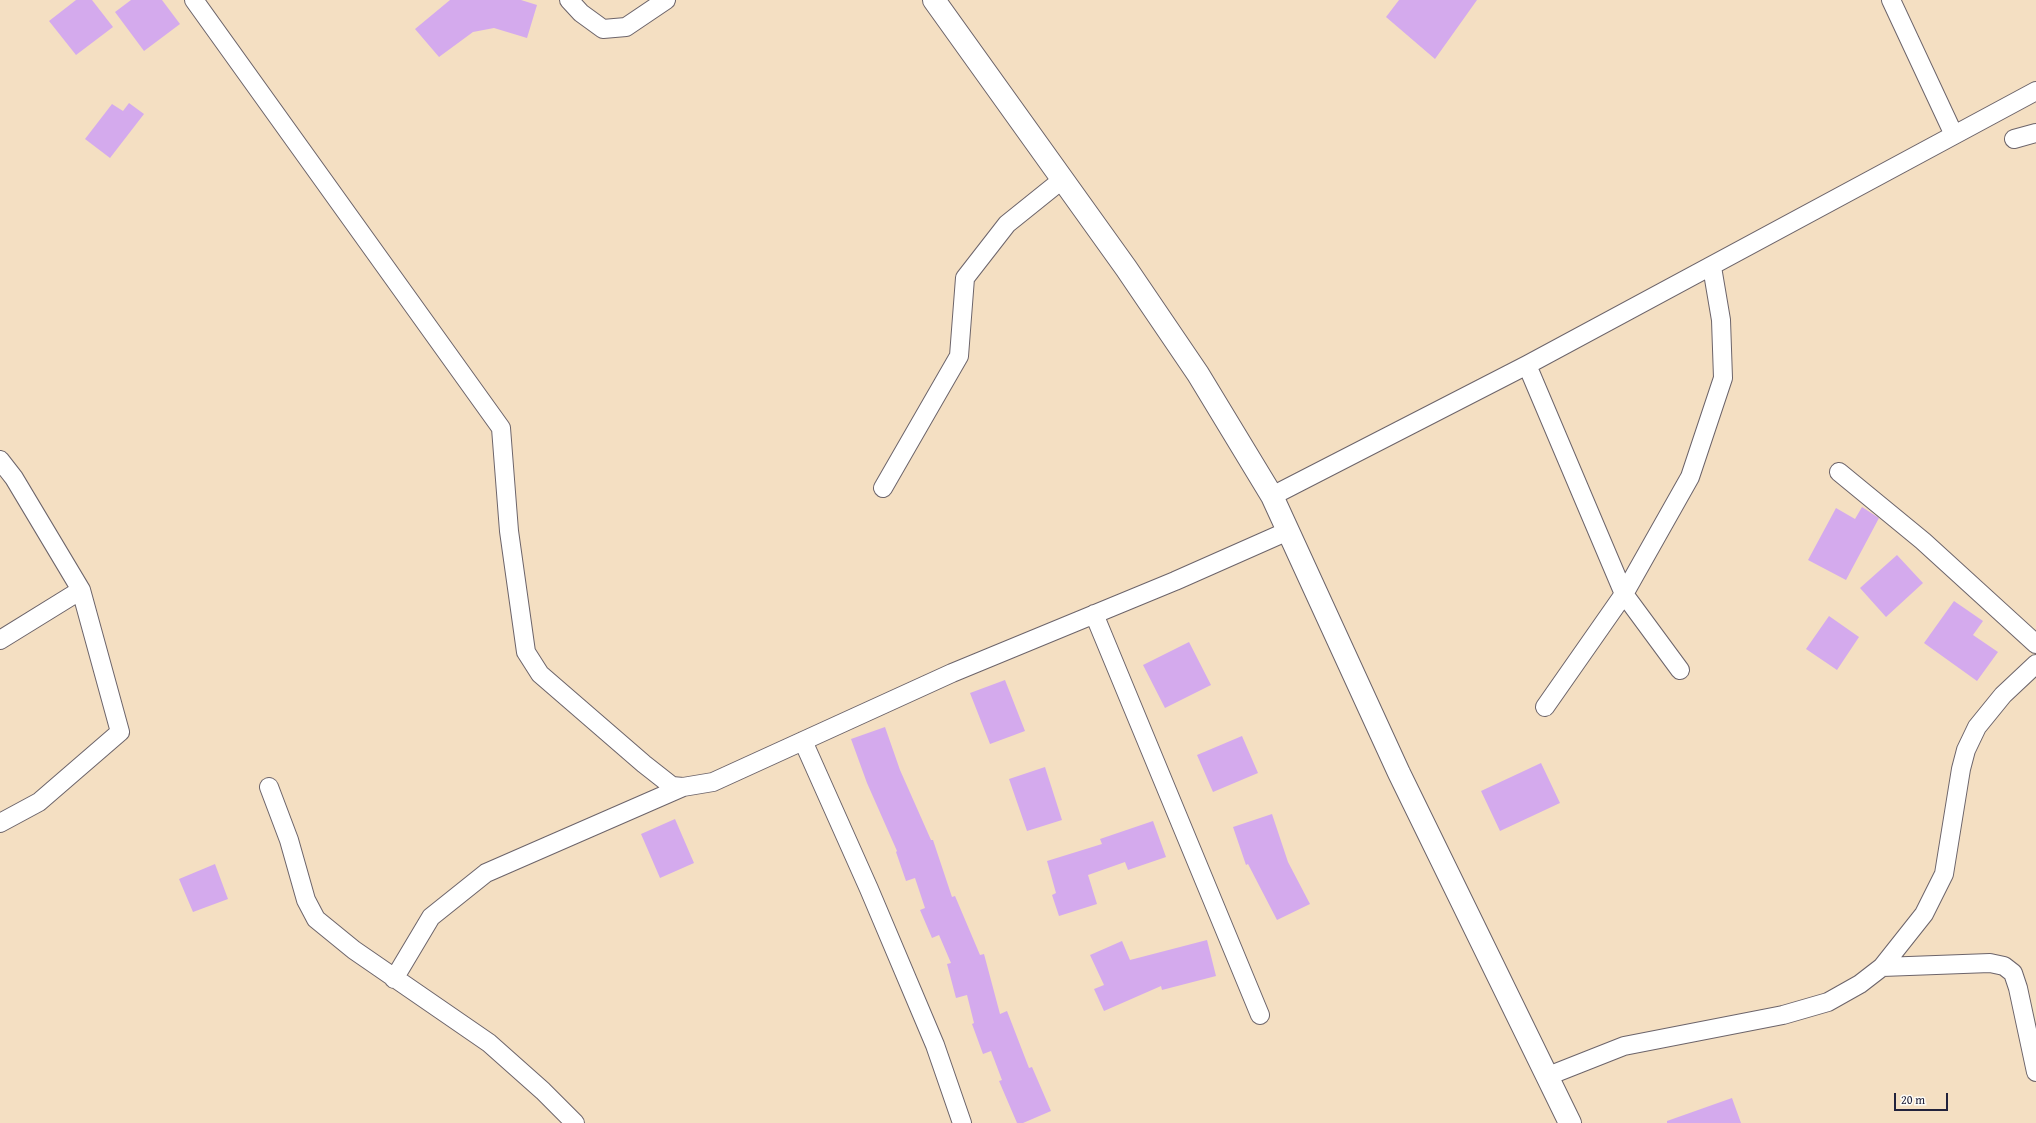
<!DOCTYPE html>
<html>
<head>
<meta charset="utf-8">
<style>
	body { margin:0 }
	#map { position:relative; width:2036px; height:1123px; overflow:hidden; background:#f4dfc2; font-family:"Gentium Book Plus",serif }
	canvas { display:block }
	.scale { position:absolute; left:1894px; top:1093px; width:54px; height:18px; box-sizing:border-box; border:2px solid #22223b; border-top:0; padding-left:5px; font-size:12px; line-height:14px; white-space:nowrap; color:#22223b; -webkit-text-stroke:3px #fdfcf7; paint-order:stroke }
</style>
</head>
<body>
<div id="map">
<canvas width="2036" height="1123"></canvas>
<div class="scale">20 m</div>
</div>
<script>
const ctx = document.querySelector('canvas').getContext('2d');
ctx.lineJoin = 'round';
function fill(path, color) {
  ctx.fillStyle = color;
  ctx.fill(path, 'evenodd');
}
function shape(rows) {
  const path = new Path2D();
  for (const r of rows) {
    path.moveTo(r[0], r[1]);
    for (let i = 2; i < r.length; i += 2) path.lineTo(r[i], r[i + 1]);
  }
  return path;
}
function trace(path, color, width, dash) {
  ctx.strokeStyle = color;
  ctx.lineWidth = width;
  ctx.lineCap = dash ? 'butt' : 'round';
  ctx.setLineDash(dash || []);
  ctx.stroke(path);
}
fill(shape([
	[76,0,92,0,113,27,76,55,49,21],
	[131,0,162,0,180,24,144,51,115,12],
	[450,0,521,0,537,5,527,38,494,28,473,32,439,57,415,29],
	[1399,0,1477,0,1435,59,1386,17],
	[129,103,144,114,110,158,85,139,112,104,123,111],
	[1862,507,1879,518,1846,580,1808,560,1836,508,1855,519],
	[1897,555,1923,583,1886,617,1860,588],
	[1954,601,1983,621,1973,635,1998,652,1977,681,1924,643],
	[1829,616,1859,637,1837,670,1806,649],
	[1189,642,1211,685,1165,708,1143,665],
	[1005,680,1025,731,990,744,970,693],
	[885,727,900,770,931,840,933,840,952,897,955,896,980,955,984,954,1000,1014,1007,1011,1029,1068,1032,1067,1051,1111,1023,1123,1017,1123,999,1081,1002,1080,991,1051,983,1054,972,1024,974,1023,967,995,956,998,947,964,951,963,939,935,932,938,920,910,925,908,915,878,906,881,896,852,897,851,867,783,851,739],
	[1242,736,1258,773,1213,792,1197,755],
	[1541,763,1560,803,1500,831,1481,791],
	[1045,767,1062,820,1027,831,1009,779],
	[1272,814,1288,862,1310,904,1277,920,1248,864,1246,865,1233,827],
	[675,819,694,863,660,878,641,834],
	[1153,821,1166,857,1128,870,1125,862,1088,875,1097,904,1059,916,1052,895,1056,893,1047,861,1102,844,1100,839],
	[215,864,228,899,193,912,179,879],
	[1207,940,1216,976,1162,990,1161,986,1104,1011,1094,989,1104,985,1090,955,1122,941,1130,960],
	[1732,1098,1741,1123,1667,1123,1667,1121]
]), '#d4aaed');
const minor = shape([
	[194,0,501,428,509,531,526,652,540,674,644,764,672,786,683,787,713,782,952,673,1175,581,1288,531],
	[569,0,581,13,603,29,626,27,666,0],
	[1891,0,1954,135],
	[2014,139,2036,133],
	[1527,365,1624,594,1680,670],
	[0,460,14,478,81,590,120,732,39,802,0,823],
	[1839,472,1923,541,2036,644],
	[883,488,959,356,965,278,1007,224,1063,179],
	[1272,496,1527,365,2036,91],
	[1094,614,1260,1015],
	[0,640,81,590],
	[1545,707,1624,594,1690,477,1723,378,1721,320,1712,267],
	[803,741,869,889,935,1045,962,1123],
	[269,787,289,840,306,900,316,919,354,950,489,1043,543,1091,575,1123],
	[1882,967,1990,963,2004,966,2013,973,2018,988,2036,1072],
	[394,979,431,917,486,873,683,787],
	[1548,1076,1624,1046,1783,1015,1828,1002,1860,984,1882,967,1924,914,1944,874,1961,769,1966,750,1977,727,2003,695,2036,664]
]);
const major = shape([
	[934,0,1126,268,1198,374,1272,496,1399,773,1570,1123]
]);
trace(minor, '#6c646a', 20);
trace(major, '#6c646a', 24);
trace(minor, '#fff', 18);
trace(major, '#fff', 22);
</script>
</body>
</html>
